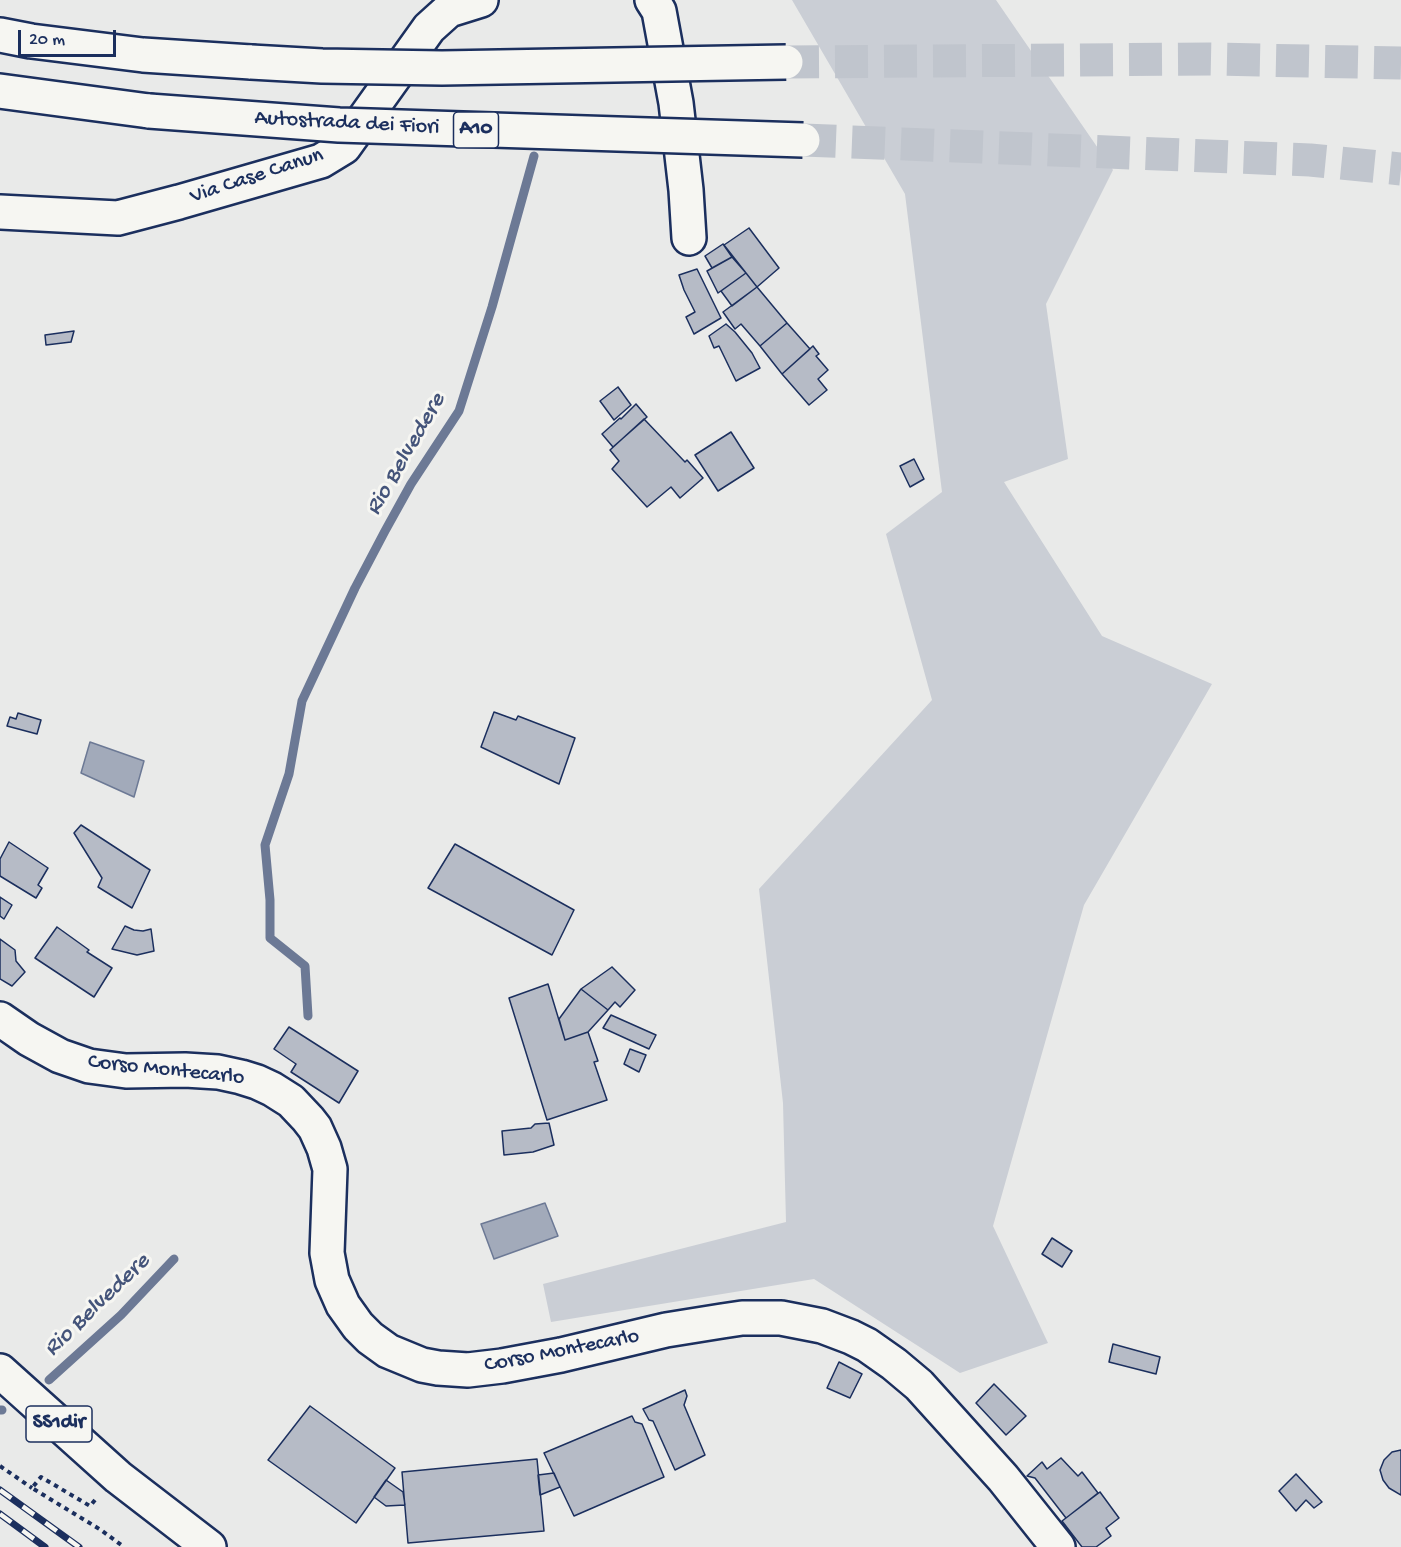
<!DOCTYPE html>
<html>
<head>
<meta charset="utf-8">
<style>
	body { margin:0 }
	#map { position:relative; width:1401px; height:1547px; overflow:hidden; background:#e9eae9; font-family:"Gochi Hand",sans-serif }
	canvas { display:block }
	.scale { position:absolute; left:18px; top:30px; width:98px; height:27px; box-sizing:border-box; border:3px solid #1b2f5e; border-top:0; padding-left:8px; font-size:18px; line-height:21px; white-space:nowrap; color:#1b2f5e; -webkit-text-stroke:4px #f6f6f2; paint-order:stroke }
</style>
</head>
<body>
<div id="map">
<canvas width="1401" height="1547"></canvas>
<div class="scale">20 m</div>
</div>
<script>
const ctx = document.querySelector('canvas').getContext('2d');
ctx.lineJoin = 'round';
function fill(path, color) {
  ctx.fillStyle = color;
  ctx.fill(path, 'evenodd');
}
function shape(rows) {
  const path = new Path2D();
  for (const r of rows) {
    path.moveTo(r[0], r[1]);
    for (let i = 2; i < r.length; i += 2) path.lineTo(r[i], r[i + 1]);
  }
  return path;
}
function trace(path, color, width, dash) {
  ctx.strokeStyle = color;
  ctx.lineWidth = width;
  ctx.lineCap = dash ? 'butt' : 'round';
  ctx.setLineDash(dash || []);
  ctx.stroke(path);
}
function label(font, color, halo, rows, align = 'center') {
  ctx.font = font + ' "Gochi Hand",sans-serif';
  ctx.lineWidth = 6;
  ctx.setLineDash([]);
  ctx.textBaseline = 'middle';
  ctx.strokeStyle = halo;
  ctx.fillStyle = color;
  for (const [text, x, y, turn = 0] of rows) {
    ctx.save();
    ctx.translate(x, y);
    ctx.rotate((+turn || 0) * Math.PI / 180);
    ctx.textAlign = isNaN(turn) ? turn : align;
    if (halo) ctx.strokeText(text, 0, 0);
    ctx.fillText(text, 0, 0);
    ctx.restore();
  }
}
fill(shape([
	[792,0,996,0,1113,170,1046,304,1068,459,1004,482,1102,636,1212,684,1084,905,993,1226,1048,1343,960,1373,814,1279,551,1322,543,1284,786,1222,783,1103,759,889,932,700,886,534,942,492,905,194]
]), '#caced5');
const water = shape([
	[90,742,144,761,134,797,81,773,90,742],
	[545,1203,558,1236,494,1259,481,1224,545,1203]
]);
fill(water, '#a2aaba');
trace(water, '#6c7995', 1.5);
trace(shape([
	[308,1016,305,966,270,938,270,900,265,845,289,774,302,701,355,588,385,531,411,484,459,411,492,307,534,156],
	[49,1380,121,1315,174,1259],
	[0,1410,2,1410]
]), '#6c7995', 9);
const building = shape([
	[749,228,779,268,757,287,724,245,749,228],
	[723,244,732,257,712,268,705,256,723,244],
	[732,257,746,273,718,293,707,271,732,257],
	[697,269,721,318,694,334,686,317,695,312,684,290,679,275,697,269],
	[746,273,757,287,732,306,721,291,746,273],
	[757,287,787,323,760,346,741,324,735,329,723,312,757,287],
	[787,323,810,349,782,374,760,346,787,323],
	[726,324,735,332,752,353,760,368,736,381,719,346,714,348,709,336,726,324],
	[74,331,71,342,46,345,45,335,74,331],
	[813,346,819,354,816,356,828,370,818,379,827,390,809,405,782,374,813,346],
	[618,387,631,405,614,420,600,401,618,387],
	[636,404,647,417,613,447,602,434,620,418,621,419,636,404],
	[644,419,685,462,687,460,703,478,680,498,671,487,647,507,612,469,619,461,610,450,644,419],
	[731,432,754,468,718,491,695,455,731,432],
	[914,459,924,479,910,487,900,466,914,459],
	[494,712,516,720,518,716,575,738,559,784,481,747,494,712],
	[18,713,41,720,37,734,7,726,10,717,16,719,18,713],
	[81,825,150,870,132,908,98,887,102,878,74,833,81,825],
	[9,842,48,868,38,885,42,888,36,898,0,876,0,859,9,842],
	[455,844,574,910,552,955,428,888,455,844],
	[0,897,12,905,4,919,0,916,0,897],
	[125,926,134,930,143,931,151,929,154,951,137,955,112,949,125,926],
	[57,927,89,950,87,952,112,968,94,997,35,958,57,927],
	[0,939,15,950,16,961,25,972,12,986,0,979,0,939],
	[612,967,635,990,620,1007,615,1002,608,1010,581,989,612,967],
	[548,984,565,1040,588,1032,598,1061,594,1062,607,1100,547,1120,509,998,548,984],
	[581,989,608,1010,588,1032,565,1040,559,1019,581,989],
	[611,1015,656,1035,649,1049,603,1028,611,1015],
	[289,1027,358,1071,339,1103,291,1072,296,1064,274,1049,289,1027],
	[630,1049,646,1055,639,1072,624,1064,630,1049],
	[549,1123,554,1145,533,1152,504,1155,502,1131,531,1128,535,1124,549,1123],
	[1052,1238,1072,1251,1062,1267,1042,1254,1052,1238],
	[1113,1344,1160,1357,1156,1374,1109,1362,1113,1344],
	[839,1362,862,1374,850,1398,827,1388,839,1362],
	[994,1384,1026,1416,1006,1435,976,1403,994,1384],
	[685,1390,687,1396,684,1405,705,1455,675,1470,653,1421,649,1420,643,1409,685,1390],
	[310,1406,395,1468,356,1523,268,1460,310,1406],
	[632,1416,635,1422,642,1424,664,1477,574,1516,544,1453,632,1416],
	[1401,1450,1401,1495,1389,1488,1383,1480,1380,1470,1384,1460,1392,1452,1401,1450],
	[1061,1458,1078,1476,1082,1472,1098,1493,1066,1518,1035,1478,1027,1476,1042,1462,1047,1469,1061,1458],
	[537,1459,544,1531,408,1543,402,1472,537,1459],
	[554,1473,560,1487,540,1495,538,1475,554,1473],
	[1296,1474,1322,1502,1314,1508,1306,1500,1296,1511,1279,1491,1296,1474],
	[386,1480,403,1492,405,1505,386,1506,374,1497,386,1480],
	[1100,1492,1119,1518,1106,1528,1111,1536,1096,1547,1082,1547,1062,1521,1100,1492]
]);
fill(building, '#b6bbc6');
trace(building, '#1b2f5e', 1.5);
trace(shape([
	[786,62,1210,59,1401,63],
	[803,140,1310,160,1401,169]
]), '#c0c5cd', 33, [33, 16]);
const minor = shape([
	[652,0,659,11,676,103,686,190,689,238],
	[0,212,118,218,179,202,321,161,344,147,429,28,449,10,481,0]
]);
const secondary = shape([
	[0,1019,29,1039,60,1056,89,1066,126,1071,185,1070,218,1072,241,1077,257,1082,272,1089,291,1101,308,1119,315,1128,324,1148,330,1169,327,1253,332,1280,343,1305,358,1326,370,1338,388,1351,422,1365,438,1368,468,1370,502,1366,561,1355,666,1330,722,1321,742,1318,781,1318,822,1326,851,1337,867,1345,894,1364,919,1385,1003,1478,1058,1547]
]);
const primary = shape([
	[0,1371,118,1477,209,1547]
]);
const motorway = shape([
	[0,35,31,41,143,55,251,62],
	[0,91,149,111]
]);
trace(minor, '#1b2f5e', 38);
trace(secondary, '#1b2f5e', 38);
trace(primary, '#1b2f5e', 38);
trace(motorway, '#1b2f5e', 38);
trace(shape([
	[0,1466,32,1488],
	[95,1500,90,1506,41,1477,32,1488,101,1530,124,1547]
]), '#1b2f5e', 4, [4.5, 4.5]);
trace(minor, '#f6f6f2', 33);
trace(secondary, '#f6f6f2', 33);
trace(primary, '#f6f6f2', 33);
trace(motorway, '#f6f6f2', 33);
const rail = shape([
	[0,1490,79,1547],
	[0,1514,45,1547]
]);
trace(rail, '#1b2f5e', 7);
trace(rail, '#f6f6f2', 4.5, [14]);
const motorwayBridge = shape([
	[251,62,322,66,442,68,786,62],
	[149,111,339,125,803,140]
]);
trace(motorwayBridge, '#1b2f5e', 38, []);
trace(motorwayBridge, '#f6f6f2', 33);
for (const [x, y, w] of [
	[476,130,45],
	[59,1424,66]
]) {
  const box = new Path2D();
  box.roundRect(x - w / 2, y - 18, w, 36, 4.5);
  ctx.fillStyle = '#f6f6f2';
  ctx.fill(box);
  trace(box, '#1b2f5e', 1.5);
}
label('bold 21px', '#1b2f5e', null, [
	["A10",476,130],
	["SS1dir",59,1424]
]);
label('22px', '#1b2f5e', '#f6f6f2', [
	["Autostrada dei Fiori",347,124,3],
	["Via Case Canun",257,177,-18],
	["Corso Montecarlo",166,1071,6],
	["Corso Montecarlo",562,1352,-11]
]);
label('italic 24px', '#44547a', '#f6f6f2', [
	["Rio Belvedere",407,455,-60],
	["Rio Belvedere",98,1306,-44]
]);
</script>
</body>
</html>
